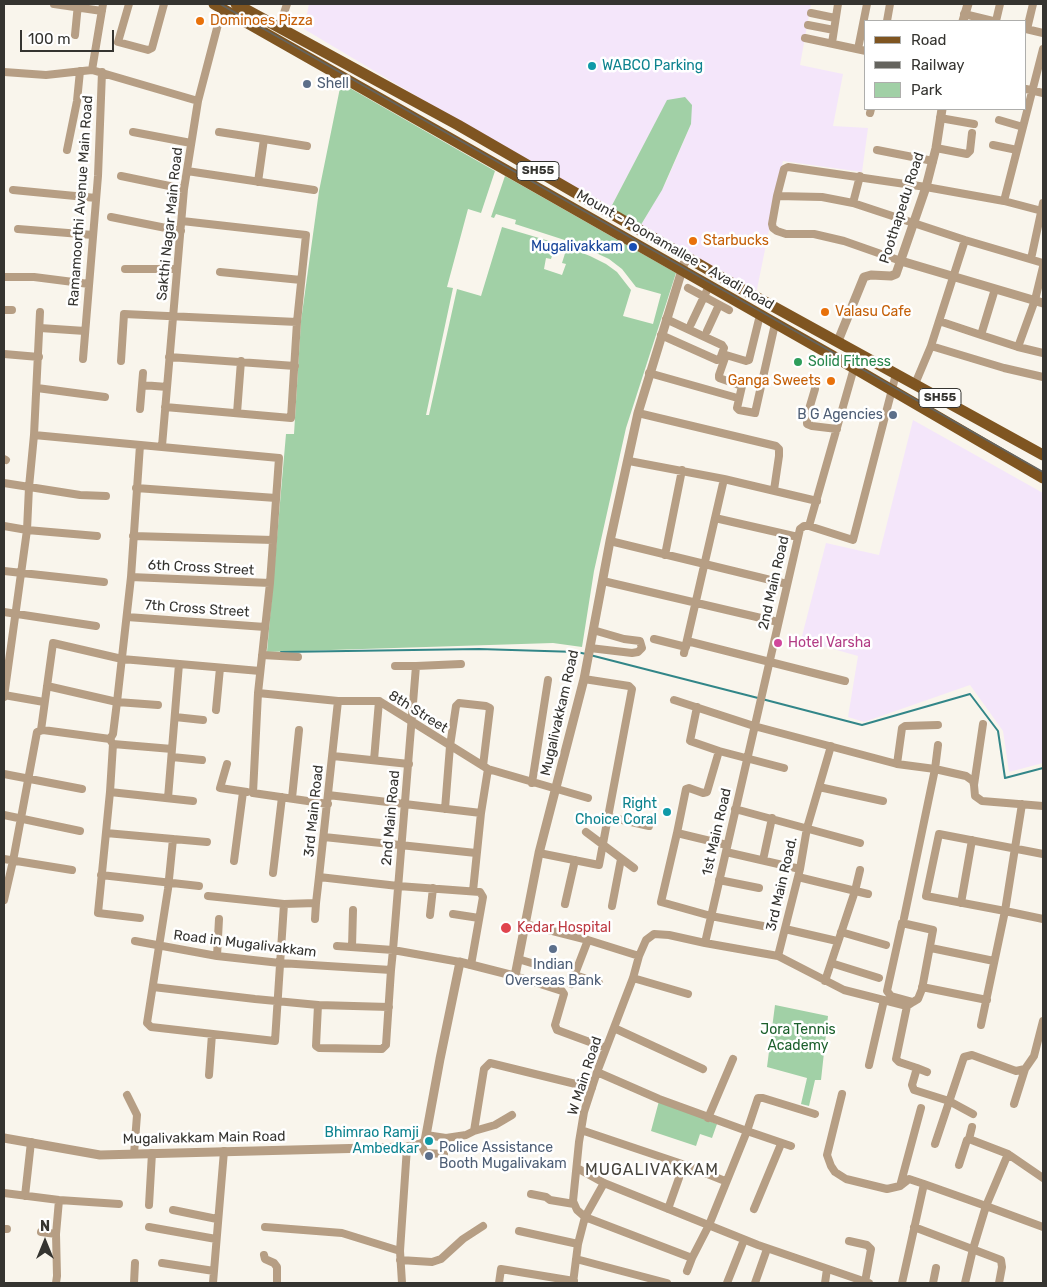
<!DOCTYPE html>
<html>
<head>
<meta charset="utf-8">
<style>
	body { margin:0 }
	#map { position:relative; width:1047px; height:1287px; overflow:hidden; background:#f9f5ec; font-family:Rubik,sans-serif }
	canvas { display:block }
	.frame { position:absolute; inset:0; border:5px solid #353430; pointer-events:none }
	.legend { position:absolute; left:864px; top:20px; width:162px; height:90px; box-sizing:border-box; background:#fff; border:1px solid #aeaeac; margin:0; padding:6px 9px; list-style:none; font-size:15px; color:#353430 }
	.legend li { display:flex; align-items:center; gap:10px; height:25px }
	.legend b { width:25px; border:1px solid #aeaeac }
	.north { position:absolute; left:20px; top:1217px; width:50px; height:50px; -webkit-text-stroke:4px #fff; paint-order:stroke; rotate:0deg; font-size:14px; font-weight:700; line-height:20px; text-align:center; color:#353430 }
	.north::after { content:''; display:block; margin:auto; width:18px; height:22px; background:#353430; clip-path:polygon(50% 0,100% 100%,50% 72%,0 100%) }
	.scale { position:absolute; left:20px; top:30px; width:94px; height:22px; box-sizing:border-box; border:2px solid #353430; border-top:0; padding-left:6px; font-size:15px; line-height:18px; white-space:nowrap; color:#353430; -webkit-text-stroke:4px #fff; paint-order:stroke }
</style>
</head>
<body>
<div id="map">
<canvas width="1047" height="1287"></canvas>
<div class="frame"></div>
<ul class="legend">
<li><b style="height:6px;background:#7f5521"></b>Road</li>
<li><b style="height:6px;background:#65645e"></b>Railway</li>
<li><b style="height:14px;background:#a1d0a6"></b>Park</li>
</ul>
<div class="north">N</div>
<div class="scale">100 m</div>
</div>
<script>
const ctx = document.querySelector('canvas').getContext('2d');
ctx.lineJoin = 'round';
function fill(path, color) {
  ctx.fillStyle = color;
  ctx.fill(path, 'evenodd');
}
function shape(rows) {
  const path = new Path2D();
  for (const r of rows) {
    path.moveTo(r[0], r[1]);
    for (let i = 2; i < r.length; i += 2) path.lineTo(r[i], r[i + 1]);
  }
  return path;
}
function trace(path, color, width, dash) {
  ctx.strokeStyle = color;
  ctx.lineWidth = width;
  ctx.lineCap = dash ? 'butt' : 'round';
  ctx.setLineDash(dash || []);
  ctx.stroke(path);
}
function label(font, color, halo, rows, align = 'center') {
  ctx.font = font + ' Rubik,sans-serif';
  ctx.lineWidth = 5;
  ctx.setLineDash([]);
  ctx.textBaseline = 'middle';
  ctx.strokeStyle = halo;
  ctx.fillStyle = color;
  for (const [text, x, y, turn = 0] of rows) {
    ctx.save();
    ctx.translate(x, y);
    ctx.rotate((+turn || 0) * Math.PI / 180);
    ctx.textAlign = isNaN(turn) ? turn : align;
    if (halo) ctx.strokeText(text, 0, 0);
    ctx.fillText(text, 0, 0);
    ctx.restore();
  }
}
fill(shape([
	[309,4,811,4,800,65,843,74,833,126,868,128,862,172,783,161,756,294,639,228,666,182,691,124,667,101,609,211,304,29],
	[913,420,1043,493,1043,763,1009,772,1003,731,970,685,864,722,848,717,858,656,801,640,826,543,879,555]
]), '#f4e6fa');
fill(shape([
	[341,83,495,171,481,213,468,209,447,287,453,288,426,415,429,415,457,289,481,296,502,227,556,243,551,259,546,258,544,269,562,275,566,264,562,263,567,247,590,256,606,264,617,272,631,290,623,316,653,324,661,294,636,287,622,269,609,259,577,244,515,224,516,220,496,214,494,218,491,217,505,176,676,273,626,428,594,571,582,647,553,643,267,652,286,434,294,434,301,321,319,191],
	[685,97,692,105,691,124,662,190,639,228,609,211,667,100],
	[775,1005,828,1016,821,1080,815,1080,809,1106,801,1104,807,1078,767,1067],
	[659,1101,717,1124,712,1138,700,1134,696,1146,651,1131]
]), '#a1d0a6');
trace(shape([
	[281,652,479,649,577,652,586,654],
	[590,655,758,698],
	[762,699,862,725,970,694,998,731,1005,778,1043,768]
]), '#328688', 2);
trace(shape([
	[54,4,102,11],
	[129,4,118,42,148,50,152,48,164,4],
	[811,13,835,18],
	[964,14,993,21],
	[887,21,890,4],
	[996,21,1000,4],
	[808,25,834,30],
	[279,28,287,4],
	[1026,29,1043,33],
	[1027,29,1033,4],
	[75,35,78,4],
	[805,38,866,51],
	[832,43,838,4],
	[858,49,867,4],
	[92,70,103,4],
	[4,72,46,75,92,70,198,101],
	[1026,89,1043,93],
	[870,113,871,109],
	[940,118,974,124],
	[999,120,1023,127],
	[133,132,191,143],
	[219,132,264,139,258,182],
	[264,139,307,146],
	[993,145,1017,150],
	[936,148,967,154,970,151,972,133],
	[67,150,77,101,80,71],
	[877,150,933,161],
	[187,171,314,190],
	[121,176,184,189],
	[13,190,96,198],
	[777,196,822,197,853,203,965,240,1043,263],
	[1004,201,1043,49],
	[853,203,860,176],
	[111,217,181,231],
	[18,229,93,235],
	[1031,259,1043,203],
	[901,261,844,241,814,234,786,234,777,231,773,228,772,224,777,196,784,169,788,167,926,187,1004,201,1042,211],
	[125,269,177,269],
	[220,272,301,280],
	[4,277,34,277,89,284],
	[688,288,729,310],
	[4,310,12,310],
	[760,315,749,360,746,361,726,355,719,375,719,378,742,386,737,408,739,410,755,413,775,324],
	[939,321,981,335,995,289],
	[691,324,709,286],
	[40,328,85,331],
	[707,331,719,305],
	[661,335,717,360,720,359,724,348,722,345,666,319],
	[981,335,1018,347,1035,300,1043,267],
	[931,346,1004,368,1043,377],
	[1018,347,1043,353],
	[4,354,39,357],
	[169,357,295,366],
	[83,359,98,176,102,72],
	[121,361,124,314,297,322],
	[649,373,734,397],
	[915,384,931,346,965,240],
	[142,385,167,387],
	[37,388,105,397],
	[815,389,807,416,807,424,812,426,837,429],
	[165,407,291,418,297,322,306,235,182,221],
	[140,409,143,373],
	[237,413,241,361],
	[638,413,776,446,779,449,779,456,774,490],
	[34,435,279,458,270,583,258,693,253,793,328,804],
	[162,446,184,189,198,101,222,9],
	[4,459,6,460],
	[629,461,724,479,817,501],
	[4,483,80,495,106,496],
	[136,488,276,498],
	[715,518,798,537],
	[4,526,27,530,97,536],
	[809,526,853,540,896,374],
	[133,536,273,540],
	[610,541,787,584],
	[665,555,682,470],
	[4,571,104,582],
	[131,577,270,583],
	[603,581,778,622],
	[4,612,96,626],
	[127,617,265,627],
	[654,639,686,647],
	[687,641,845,681],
	[590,648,632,653,638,652,642,648,640,641,624,639,593,630],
	[684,653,724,479],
	[262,655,298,657],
	[395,666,416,666],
	[47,686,117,702,158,705],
	[258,693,338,701,379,701,488,769,588,798],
	[4,695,44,702],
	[4,697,27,530,29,487,34,435,40,312],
	[674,700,754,726,897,764,935,769,966,776,973,781,974,785],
	[338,701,319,877,398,886,480,892,483,897,471,965],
	[697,707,690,741,719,751],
	[216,710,220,668],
	[175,717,203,720],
	[983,724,974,785,975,796,982,801,1043,806],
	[41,730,53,643,122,659,260,671],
	[110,739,113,734,117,702,131,577,140,445],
	[111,741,113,744,172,749,179,664],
	[113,744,110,792,98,913,140,918],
	[333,756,409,764],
	[172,757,202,760],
	[374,760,379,701],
	[227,764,220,788,247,792],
	[897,764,902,728,905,726,938,725],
	[4,774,82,789],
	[532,783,548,680],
	[819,787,883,801],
	[110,792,193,801],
	[328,795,481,813],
	[168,798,172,749],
	[292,798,299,730],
	[1022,804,1005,911,1043,919],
	[445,809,450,746,456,706,459,703,486,706,490,708,483,766],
	[735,809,860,843],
	[4,815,80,831],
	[609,817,649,826],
	[586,832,634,868],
	[106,833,173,839,168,889,147,1023,151,1027,275,1041,284,904,316,903,319,877],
	[677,833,661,902,711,916,763,926],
	[324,837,476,853],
	[173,839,207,842],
	[727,845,677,833,686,789,689,788,703,793,707,792,719,751,784,768],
	[726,852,800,869],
	[539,853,599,865,632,689,629,686,584,679],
	[4,859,72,870],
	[763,860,772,818],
	[234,861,243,792],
	[273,873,282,797],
	[101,875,199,886],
	[798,877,868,894],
	[719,880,759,888],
	[473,891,481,813,488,769],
	[208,896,284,904],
	[4,900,13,861,37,732,43,730,110,739],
	[961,903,972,840],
	[565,904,575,860],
	[612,906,621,859],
	[453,914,479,918],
	[430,915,433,888],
	[904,918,935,769,938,745],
	[315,919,316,903],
	[525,924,588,940,639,956],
	[785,929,837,941],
	[841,932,886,945],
	[135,941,217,956,280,963,391,970,393,950,337,946],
	[705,943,800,529,804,526,809,526,854,368],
	[352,947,353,910],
	[931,948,994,961],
	[217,956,219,919],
	[778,956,844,990,907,1006],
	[518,959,538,965],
	[460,962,393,950,416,666,461,664],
	[831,963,879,978],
	[575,975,599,983],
	[515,976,562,991,564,994,555,1025,557,1030,606,1048],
	[633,978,688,994],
	[825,981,855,891,860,870],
	[571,984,588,940],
	[153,987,255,999,318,1005],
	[922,987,987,1000],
	[913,1002,918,999,922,989,933,930,902,923,887,991,891,996,913,1002,907,1006,896,1059,899,1062,917,1068,912,1085,914,1090,949,1101,973,1114],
	[389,1007,318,1005,316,1046,319,1048,382,1049,386,1045,391,970],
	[981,1025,1005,911,926,896,939,834,1043,854],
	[614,1028,703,1069],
	[869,1065,884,1000],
	[917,1068,927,1072],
	[597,1072,659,1099,747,1131,709,1225,692,1258,585,1217,604,1183],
	[209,1075,212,1034],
	[842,1094,827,1155,831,1166,835,1172,846,1179,887,1189,900,1186,909,1179,924,1184],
	[127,1095,137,1115,134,1154],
	[1014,1104,1025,1069],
	[708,1118,733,1059],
	[581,1130,685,1165,725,1181],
	[474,1131,495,1125,512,1115],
	[426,1135,446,1138,466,1135,474,1131,484,1069,490,1063,592,1088],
	[969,1139,972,1127],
	[421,1144,425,1153,444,1154],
	[935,1144,964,1057,972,1055,1016,1071,1025,1069,1034,1056,1043,1021],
	[791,1146,747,1131,758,1098,763,1098,815,1114],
	[959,1165,967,1140,969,1139,1008,1154],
	[577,1168,604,1183,758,1245,869,1283],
	[900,1186,921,1108],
	[4,1193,59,1200,119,1204],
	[531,1194,546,1197,550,1200,574,1204],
	[25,1196,31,1142],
	[149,1205,152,1153],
	[668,1209,679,1178],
	[754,1209,781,1144],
	[173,1210,217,1219],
	[149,1227,216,1239],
	[265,1227,342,1233,400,1251],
	[914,1227,1001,1260,1002,1267,999,1283],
	[4,1229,7,1229],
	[519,1231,578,1244],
	[41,1232,56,1234,57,1276,56,1283],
	[56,1234,59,1200],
	[849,1241,867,1245,871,1249,865,1282],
	[264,1255,265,1259,274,1263,277,1267,277,1283],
	[576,1259,667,1283],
	[400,1260,432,1262,441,1259,463,1239,483,1226],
	[162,1263,214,1271],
	[687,1271,692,1258],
	[134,1283,135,1263],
	[213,1283,224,1151],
	[402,1283,400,1251,407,1147],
	[499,1283,501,1269,574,1281],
	[573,1283,578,1244,585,1217,577,1210,573,1201,579,1142,584,1112,597,1072,633,978,639,956,646,940,654,934,669,935,705,943,778,956,800,869,807,828,831,746],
	[727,1283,744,1240],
	[755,1283,767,1249],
	[825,1283,827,1269],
	[902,1283,924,1184,986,1206,1008,1154,1043,1178],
	[933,1283,936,1268],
	[965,1283,973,1249,986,1206,1043,1227]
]), '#b69e84', 8);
trace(shape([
	[963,21,968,4],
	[901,261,1043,303],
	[838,341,864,277,871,275,891,276,896,274,926,187,936,148,942,109],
	[4,1138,100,1155,407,1147,421,1144,425,1141,440,1059,460,962,515,976,539,853,584,679,610,541,638,413,686,257]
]), '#b69e84', 9);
trace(shape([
	[214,4,854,368,1043,478],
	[236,4,458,125,747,292,1043,455]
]), '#7f5521', 11);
trace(shape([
	[220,4,1043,472]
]), '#65645e', 2);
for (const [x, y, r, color] of [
	[200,21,5,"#e8710a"],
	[592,66,5,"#0f9aa8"],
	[307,84,5,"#5c6f8a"],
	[693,241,5,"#e8710a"],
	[633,247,5,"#1a4fb4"],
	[825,312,5,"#e8710a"],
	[798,362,5,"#2e9e5b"],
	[831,381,5,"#e8710a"],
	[893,415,5,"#5c6f8a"],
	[778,643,5,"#d1479c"],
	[667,812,5,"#0f9aa8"],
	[506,928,6,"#e0444e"],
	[553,949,5,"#5c6f8a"],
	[429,1141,5,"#0f9aa8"],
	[429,1156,5,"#5c6f8a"]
]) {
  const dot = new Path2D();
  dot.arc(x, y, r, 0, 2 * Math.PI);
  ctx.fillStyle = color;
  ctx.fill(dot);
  trace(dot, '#fff', 2);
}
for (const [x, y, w] of [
	[538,171,42],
	[940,398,42]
]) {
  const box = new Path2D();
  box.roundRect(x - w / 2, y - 9.5, w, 19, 4);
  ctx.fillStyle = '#fff';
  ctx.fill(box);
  trace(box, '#353430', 1);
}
label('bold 12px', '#353430', null, [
	["SH55",538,171],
	["SH55",940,398]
]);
label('14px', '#c56008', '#fff', [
	["Dominoes Pizza",210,21],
	["Starbucks",703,241],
	["Valasu Cafe",835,312],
	["Ganga Sweets",821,381,"right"]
], 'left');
label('14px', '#0d838f', '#fff', [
	["WABCO Parking",602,66,"left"],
	["Right",657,804],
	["Choice Coral",657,820],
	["Bhimrao Ramji",419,1133],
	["Ambedkar",419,1149]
], 'right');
label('14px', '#4e5e75', '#fff', [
	["Shell",317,84],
	["B G Agencies",883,415,"right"],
	["Indian",553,965,"center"],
	["Overseas Bank",553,981,"center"],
	["Police Assistance",439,1148],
	["Booth Mugalivakam",439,1164]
], 'left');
label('14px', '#353430', '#fff', [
	["Ramamoorthi Avenue Main Road",81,201,-86],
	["Poothapedu Road",902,208,-72],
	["Sakthi Nagar Main Road",170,224,-84],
	["Mount - Poonamallee - Avadi Road",675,250,30],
	["6th Cross Street",201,568,3],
	["2nd Main Road",774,583,-77],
	["7th Cross Street",197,609,4],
	["8th Street",418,712,32],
	["Mugalivakkam Road",560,713,-77],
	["3rd Main Road",314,811,-84],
	["2nd Main Road",391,818,-85],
	["1st Main Road",717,832,-77],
	["3rd Main Road.",782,884,-77],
	["Road in Mugalivakkam",245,944,7],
	["W Main Road",585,1076,-72],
	["Mugalivakkam Main Road",204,1138,-1]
]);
label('14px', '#164399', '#fff', [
	["Mugalivakkam",623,247]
], 'right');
label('14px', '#27864d', '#fff', [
	["Solid Fitness",808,362]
], 'left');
label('14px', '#b23c85', '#fff', [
	["Hotel Varsha",788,643]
], 'left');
label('14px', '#be3a42', '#fff', [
	["Kedar Hospital",517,928]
], 'left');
label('14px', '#1c602c', '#fff', [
	["Jora Tennis",798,1030],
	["Academy",798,1046]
]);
ctx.letterSpacing = '1px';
label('16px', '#49463e', '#fff', [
	["MUGALIVAKKAM",652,1170]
]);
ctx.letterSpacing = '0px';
</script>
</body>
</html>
